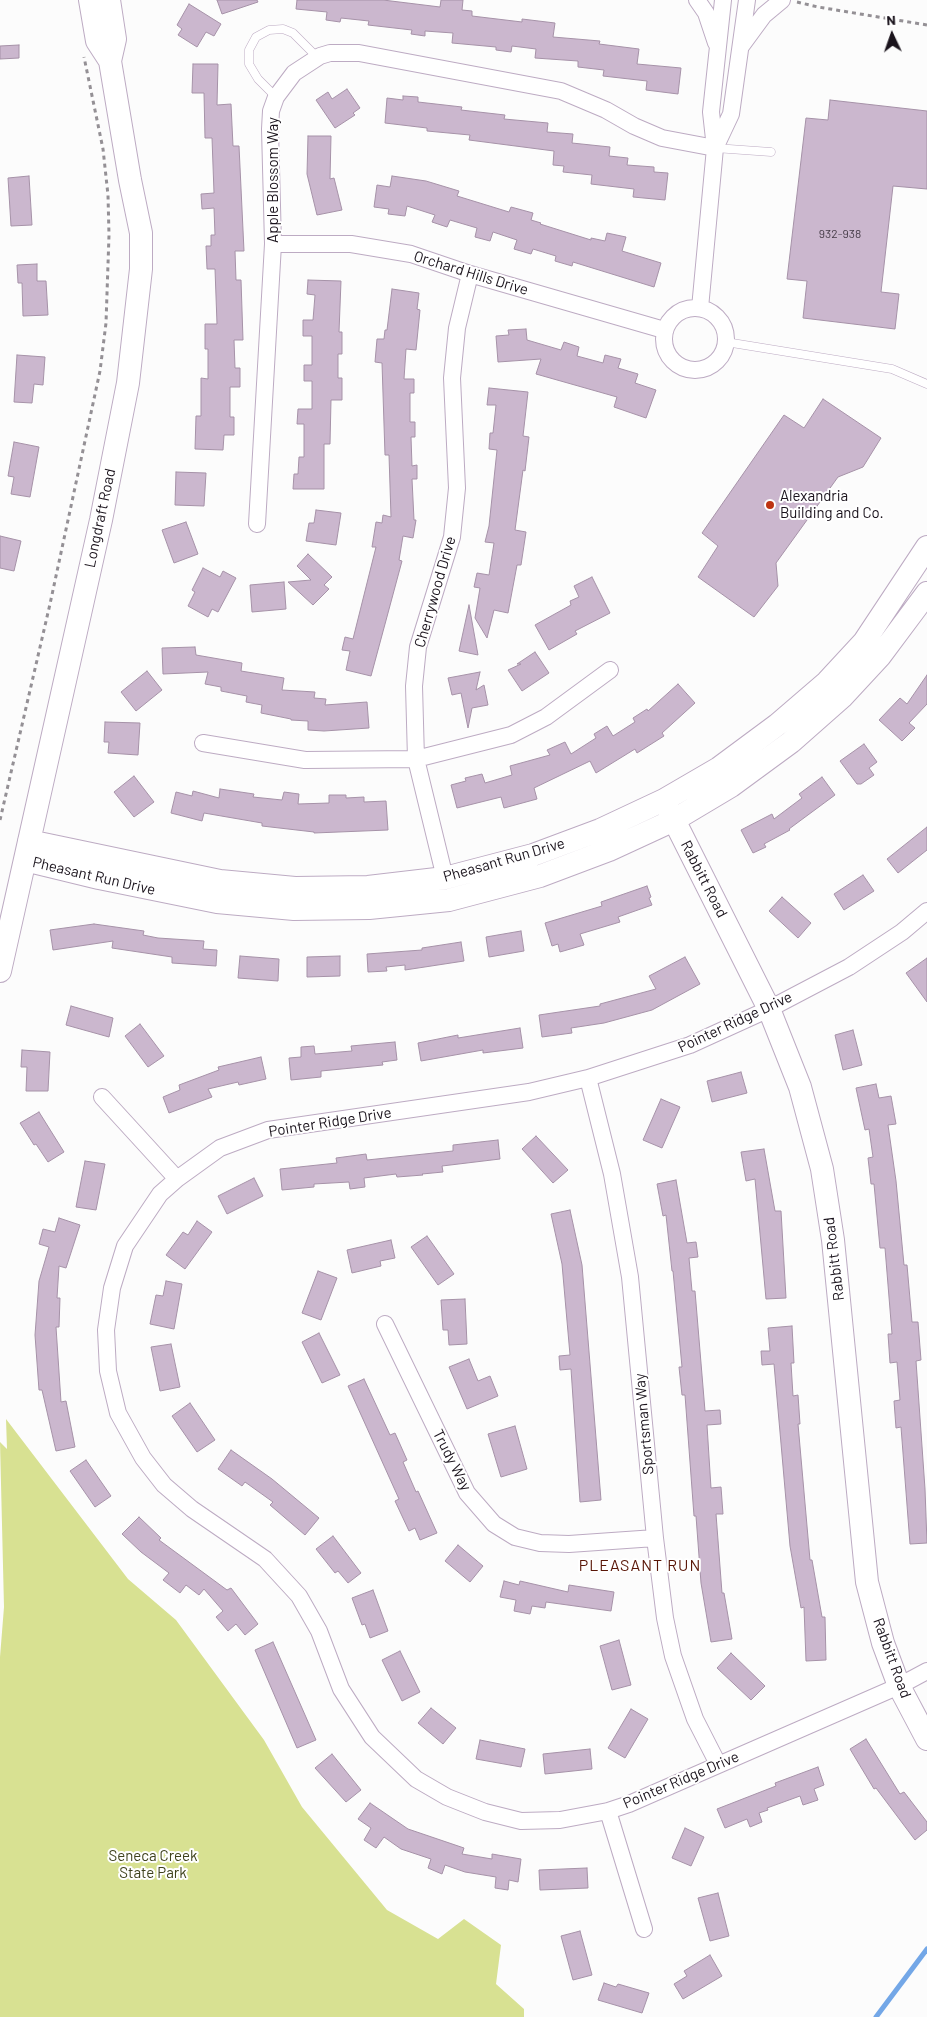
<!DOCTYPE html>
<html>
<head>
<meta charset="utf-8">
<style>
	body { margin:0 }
	#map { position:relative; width:927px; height:2017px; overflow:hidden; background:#fcfcfc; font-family:Barlow,sans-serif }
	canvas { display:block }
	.north { position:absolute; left:867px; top:10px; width:50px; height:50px; -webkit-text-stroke:4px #fff; paint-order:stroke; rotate:357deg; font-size:14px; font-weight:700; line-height:20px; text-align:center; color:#1a131c }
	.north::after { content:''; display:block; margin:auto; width:18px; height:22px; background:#1a131c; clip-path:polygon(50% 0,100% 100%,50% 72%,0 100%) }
</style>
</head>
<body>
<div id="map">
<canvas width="927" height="2017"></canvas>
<div class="north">N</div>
</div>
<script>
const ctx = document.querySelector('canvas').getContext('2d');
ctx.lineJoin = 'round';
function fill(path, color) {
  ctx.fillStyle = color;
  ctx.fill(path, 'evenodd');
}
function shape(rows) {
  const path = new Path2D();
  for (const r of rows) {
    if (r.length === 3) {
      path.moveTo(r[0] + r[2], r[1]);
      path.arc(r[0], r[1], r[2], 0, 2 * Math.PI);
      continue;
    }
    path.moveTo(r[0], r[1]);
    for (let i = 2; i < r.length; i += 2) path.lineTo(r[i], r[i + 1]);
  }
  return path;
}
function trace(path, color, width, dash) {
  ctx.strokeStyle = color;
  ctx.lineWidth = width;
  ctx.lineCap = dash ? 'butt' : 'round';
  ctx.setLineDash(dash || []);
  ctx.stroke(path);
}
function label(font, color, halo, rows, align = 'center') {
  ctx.font = font + ' Barlow,sans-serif';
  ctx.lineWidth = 4;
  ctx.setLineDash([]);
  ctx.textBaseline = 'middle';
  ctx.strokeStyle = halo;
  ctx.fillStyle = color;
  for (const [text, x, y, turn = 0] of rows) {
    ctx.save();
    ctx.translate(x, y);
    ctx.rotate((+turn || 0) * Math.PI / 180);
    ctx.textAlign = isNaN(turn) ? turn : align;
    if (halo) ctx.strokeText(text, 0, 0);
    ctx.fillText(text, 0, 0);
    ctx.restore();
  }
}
fill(shape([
	[6,1419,128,1579,176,1620,264,1740,302,1807,387,1910,438,1939,464,1919,501,1945,496,1984,524,2009,524,2017,0,2017,0,1657,4,1607,0,1442,7,1449]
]), '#d8e192');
trace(shape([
	[876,2017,927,1949]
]), '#73a7e7', 5);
const building = shape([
	[217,0,257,0,258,2,222,14,217,0],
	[297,0,383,0,440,7,441,0,463,0,462,10,472,11,472,16,522,22,522,19,555,23,553,37,600,41,599,44,639,49,637,64,681,68,678,94,646,90,647,81,603,76,604,70,578,67,578,61,535,58,536,49,512,46,511,52,496,50,496,47,452,43,453,33,425,31,425,36,411,34,412,30,368,25,369,21,341,18,340,22,326,20,327,12,296,9,297,0],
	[189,4,221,24,214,36,206,32,197,47,178,35,182,29,177,25,189,4],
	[19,45,19,58,0,59,0,46,19,45],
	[193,64,218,64,217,105,231,104,233,146,239,146,244,251,235,251,236,280,241,280,243,340,234,340,235,368,240,368,240,387,230,387,230,417,234,417,234,435,224,435,223,450,195,449,196,416,201,416,201,378,208,379,208,349,205,349,205,324,217,324,215,269,207,269,206,246,211,246,211,235,215,235,214,208,202,209,201,194,214,193,212,138,205,138,204,93,192,93,193,64],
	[347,89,360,108,353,113,355,115,335,128,316,100,328,92,332,99,347,89],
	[403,96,418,97,418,102,462,107,461,110,505,115,504,119,548,123,547,132,573,134,572,143,610,147,609,156,628,158,627,165,654,167,654,172,668,173,665,200,633,197,634,189,591,184,592,175,563,172,564,166,553,165,554,151,469,140,470,135,427,131,427,128,385,123,387,98,403,100,403,96],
	[830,100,927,111,927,189,893,186,881,292,899,294,895,329,803,318,807,281,787,279,806,118,828,120,830,100],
	[308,136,331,136,330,179,334,178,342,210,317,215,307,174,308,136],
	[29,176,32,225,11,226,8,178,29,176],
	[392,176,426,181,459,191,457,196,509,212,511,207,533,213,531,220,541,223,540,224,591,240,591,238,605,241,607,233,626,237,622,251,661,263,654,287,573,262,572,266,555,261,556,256,533,249,531,254,514,249,517,240,493,232,490,241,475,237,477,228,450,220,447,227,432,222,435,215,407,206,405,216,388,214,389,209,374,207,377,185,390,187,392,176],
	[37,264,37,281,46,281,48,315,23,316,22,283,18,283,17,265,37,264],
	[308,280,341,281,339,332,342,332,342,354,338,354,338,378,342,378,342,400,331,400,330,444,324,444,324,489,293,489,294,474,298,474,299,457,304,457,304,424,297,424,298,409,312,409,312,381,304,381,304,365,312,365,312,336,303,336,303,320,313,320,315,295,307,294,308,280],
	[392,289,419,293,417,309,420,310,416,350,406,349,404,379,414,379,414,393,410,393,410,422,415,422,415,437,411,437,412,466,417,465,417,479,412,479,414,520,416,520,413,538,403,536,399,560,402,561,371,676,346,670,350,651,342,650,345,637,353,639,376,547,372,547,376,522,382,523,383,515,391,517,389,455,385,455,382,363,375,362,377,339,384,339,385,330,387,330,392,289],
	[526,329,527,340,561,350,564,342,579,347,577,356,603,363,605,355,621,359,618,368,638,374,635,383,656,390,646,418,614,407,617,397,536,374,541,359,498,362,496,336,509,335,508,330,526,329],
	[17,355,45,357,43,385,34,384,32,403,14,402,17,355],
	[489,388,528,392,523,436,529,437,525,471,523,470,515,530,526,532,521,565,517,565,508,613,494,610,487,638,475,618,480,588,474,587,477,573,489,575,494,543,485,542,489,526,497,450,489,449,490,433,493,433,496,405,487,405,489,388],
	[823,399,881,438,863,467,838,477,776,563,778,586,754,617,698,577,718,546,702,533,784,415,804,428,823,399],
	[14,442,39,447,30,497,11,494,14,477,8,476,14,442],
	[176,472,206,473,204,506,175,505,176,472],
	[316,510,341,513,336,545,306,541,309,523,314,523,316,510],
	[186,522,198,554,174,563,162,530,186,522],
	[0,536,21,541,14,571,0,568,0,536],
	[308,554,332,577,324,585,329,589,313,605,288,582,311,580,297,566,308,554],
	[203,568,220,577,223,571,236,578,218,612,212,609,208,617,188,606,195,592,192,590,203,568],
	[592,577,610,613,575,631,577,634,549,650,535,625,571,605,570,601,579,597,574,586,592,577],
	[284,582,286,609,252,612,250,585,284,582],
	[469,605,478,655,459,651,469,605],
	[195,647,196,655,242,663,241,671,284,678,282,690,315,692,314,698,326,699,325,705,367,702,369,728,324,731,308,730,308,721,291,720,291,719,261,713,262,705,246,702,247,696,221,691,221,687,205,684,208,672,163,674,162,648,195,647],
	[535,652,549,673,522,691,508,670,521,664,517,664,535,652],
	[147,671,162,690,136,711,121,692,147,671],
	[480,672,476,690,484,685,488,705,472,708,468,728,461,693,452,695,448,678,480,672],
	[927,675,927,704,909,723,915,728,902,741,879,720,900,698,907,704,927,675],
	[678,684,695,703,662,733,664,736,637,753,635,749,596,773,590,761,534,788,537,799,504,808,501,797,457,808,451,785,466,781,465,778,482,774,485,783,512,775,510,766,550,755,547,750,565,742,571,754,596,738,594,734,607,726,613,736,635,722,633,718,647,709,648,711,678,684],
	[105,722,140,723,138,755,108,753,109,742,104,742,105,722],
	[864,744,877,762,869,768,874,775,861,784,857,784,840,761,864,744],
	[134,776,154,802,134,817,114,792,134,776],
	[822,777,835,795,789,829,790,830,764,844,766,847,753,853,741,830,772,814,774,819,802,798,799,794,822,777],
	[220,789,254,794,253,797,282,800,284,792,299,794,298,804,329,803,329,795,346,795,346,798,364,797,364,802,386,801,388,830,314,833,314,832,262,826,262,823,204,813,202,821,171,813,176,792,192,796,193,791,219,798,220,789],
	[927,827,927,850,898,873,887,859,927,827],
	[863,875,874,891,844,910,834,894,863,875],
	[647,886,651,897,649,898,652,905,618,917,620,922,580,934,584,945,560,952,558,944,552,946,545,923,602,906,601,902,647,886],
	[782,897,811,923,798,938,769,911,782,897],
	[94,924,144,931,143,935,158,938,204,941,203,949,217,950,216,966,172,963,172,957,112,948,113,941,53,950,50,930,94,924],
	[521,931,524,951,489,957,486,937,521,931],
	[461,942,464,961,405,970,405,965,386,967,387,971,368,972,367,954,422,950,422,948,461,942],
	[240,956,279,959,278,981,238,978,240,956],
	[340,956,340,976,307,977,307,957,340,956],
	[685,957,700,984,652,1010,604,1023,571,1028,572,1033,542,1037,539,1015,600,1006,600,1004,656,989,649,976,685,957],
	[927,958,927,1002,906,973,927,958],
	[71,1006,113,1018,109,1037,66,1025,71,1006],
	[140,1024,164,1056,148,1067,125,1036,140,1024],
	[520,1028,523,1048,483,1053,483,1050,421,1061,418,1043,458,1035,458,1038,520,1028],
	[853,1030,862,1065,843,1070,835,1035,853,1030],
	[395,1042,397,1060,382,1062,383,1065,321,1071,321,1077,291,1080,289,1058,301,1057,301,1047,314,1046,315,1054,352,1051,351,1046,395,1042],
	[22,1050,50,1052,48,1091,26,1091,27,1067,21,1067,22,1050],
	[261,1057,266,1079,239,1085,238,1082,208,1089,212,1097,169,1113,163,1097,180,1090,179,1085,219,1070,218,1067,261,1057],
	[741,1072,747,1093,712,1102,707,1081,741,1072],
	[876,1084,879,1098,891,1096,896,1124,888,1125,896,1181,904,1265,907,1265,912,1322,918,1322,921,1360,916,1361,925,1489,927,1543,910,1544,901,1427,896,1428,894,1401,900,1400,897,1362,890,1363,888,1334,892,1334,885,1248,880,1248,874,1184,871,1184,868,1158,873,1157,869,1129,865,1130,856,1088,876,1084],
	[661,1099,680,1107,662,1148,643,1140,661,1099],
	[39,1112,64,1152,48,1162,36,1144,34,1145,20,1123,39,1112],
	[536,1136,568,1170,553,1183,522,1149,536,1136],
	[498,1140,500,1159,442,1166,443,1172,422,1174,423,1175,397,1177,396,1174,364,1178,365,1187,350,1189,349,1182,314,1184,314,1187,282,1190,280,1169,337,1163,336,1158,366,1154,367,1160,453,1151,453,1145,498,1140],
	[764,1149,775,1211,781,1211,786,1298,766,1299,755,1179,746,1181,741,1152,764,1149],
	[85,1161,105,1164,96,1210,76,1207,85,1161],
	[254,1178,263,1196,227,1214,218,1196,254,1178],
	[676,1180,687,1243,696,1242,698,1257,689,1258,692,1291,695,1291,705,1411,720,1410,721,1424,707,1425,709,1457,711,1488,721,1487,723,1514,716,1514,722,1593,724,1593,732,1639,711,1642,701,1583,696,1516,694,1516,685,1395,682,1395,679,1367,682,1367,673,1271,672,1271,666,1215,663,1216,657,1184,676,1180],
	[570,1210,582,1265,601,1500,580,1502,571,1369,560,1370,559,1356,570,1355,562,1264,551,1214,570,1210],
	[59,1218,80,1225,66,1268,59,1266,57,1298,60,1298,59,1327,56,1327,61,1402,66,1401,75,1447,56,1451,42,1390,39,1390,35,1335,39,1281,49,1247,39,1244,43,1229,55,1232,59,1218],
	[197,1221,212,1232,185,1269,166,1255,183,1232,188,1235,197,1221],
	[427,1236,454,1274,438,1285,411,1247,427,1236],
	[391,1240,395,1258,380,1261,381,1266,352,1273,347,1250,391,1240],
	[318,1271,337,1278,321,1320,302,1313,318,1271],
	[166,1281,182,1284,174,1329,150,1324,156,1295,163,1296,166,1281],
	[465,1299,467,1344,449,1345,448,1330,443,1330,441,1300,465,1299],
	[792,1326,794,1363,791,1363,793,1396,798,1395,800,1424,798,1424,810,1560,812,1560,822,1617,825,1617,826,1660,806,1661,804,1607,801,1608,790,1546,774,1364,762,1365,761,1351,770,1351,768,1328,792,1326],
	[319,1333,340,1375,322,1383,302,1342,319,1333],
	[171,1344,180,1387,160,1391,151,1347,171,1344],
	[469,1359,478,1381,490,1376,498,1396,467,1409,449,1367,469,1359],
	[364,1379,390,1435,395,1433,407,1460,403,1462,416,1492,418,1491,437,1533,420,1540,415,1528,409,1531,395,1501,399,1499,348,1386,364,1379],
	[190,1403,215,1440,197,1452,172,1416,190,1403],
	[515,1426,527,1469,501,1477,488,1434,515,1426],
	[231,1450,272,1479,319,1518,305,1535,270,1505,273,1502,245,1482,242,1486,218,1469,231,1450],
	[86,1460,111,1496,95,1507,70,1471,86,1460],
	[139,1517,161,1538,159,1540,227,1590,231,1588,258,1624,245,1635,236,1624,228,1631,216,1617,223,1611,204,1589,199,1595,186,1585,180,1593,163,1580,169,1573,141,1552,122,1534,139,1517],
	[333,1536,361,1573,348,1583,338,1571,335,1573,316,1549,333,1536],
	[458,1545,483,1566,470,1582,445,1561,458,1545],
	[504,1581,519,1585,520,1581,568,1592,569,1585,614,1592,611,1611,546,1602,545,1608,532,1606,530,1614,514,1611,516,1600,500,1597,504,1581],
	[373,1590,388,1631,370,1638,365,1624,362,1625,352,1598,373,1590],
	[619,1640,631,1685,612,1690,600,1646,619,1640],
	[273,1642,316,1740,297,1748,255,1650,273,1642],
	[400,1651,420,1692,402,1701,382,1660,400,1651],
	[731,1653,765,1686,751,1700,717,1668,731,1653],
	[431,1708,456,1728,443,1744,418,1723,431,1708],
	[631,1709,648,1719,625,1758,608,1748,631,1709],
	[866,1739,900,1794,904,1792,927,1822,927,1830,915,1840,876,1788,874,1789,850,1749,866,1739],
	[480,1740,525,1749,521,1767,476,1759,480,1740],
	[590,1749,592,1769,545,1774,543,1754,590,1749],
	[332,1754,361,1790,346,1802,315,1768,332,1754],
	[818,1767,824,1785,814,1789,818,1800,803,1805,800,1796,767,1808,768,1810,759,1813,762,1822,750,1827,747,1819,725,1828,717,1809,776,1786,775,1783,818,1767],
	[370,1803,408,1829,464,1848,462,1854,492,1859,492,1854,521,1859,518,1882,509,1880,508,1890,495,1888,496,1877,465,1872,445,1865,442,1874,428,1868,431,1859,401,1849,384,1837,376,1848,364,1840,371,1828,358,1819,370,1803],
	[685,1828,704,1837,691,1866,672,1858,685,1828],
	[587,1868,588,1888,540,1890,539,1870,587,1868],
	[718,1893,729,1936,710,1941,698,1898,718,1893],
	[580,1931,592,1975,573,1980,561,1936,580,1931],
	[710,1955,722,1976,683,1999,674,1984,687,1976,684,1971,710,1955],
	[604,1983,616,1987,618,1984,649,1993,642,2013,598,2000,604,1983]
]);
fill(building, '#cbb7ce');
trace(building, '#a692a8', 1);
const lane = shape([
	[276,97,258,79,249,64,249,50,256,37,269,30,283,29,293,33,313,53,320,56],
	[715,148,771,152],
	[726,342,892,369,927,384]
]);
const street = shape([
	[697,0,706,13,716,43],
	[742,45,764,15,782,0],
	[715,148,731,114,747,0],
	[273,244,351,244,411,254,470,274,664,330],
	[695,339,31],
	[700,308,715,148,711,112,723,0],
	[257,524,273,244,270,129,271,111,276,97,294,73,320,56,330,53,359,53,561,91,606,110,634,126,662,138,715,148],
	[203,743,305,760,416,759,511,735,546,717,610,670],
	[445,878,416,759,414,686,418,647,452,537,457,488,452,378,457,328,470,274],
	[927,911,902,932,849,967,769,1009,690,1045,588,1078,529,1092,268,1130,220,1148,177,1179,160,1194,125,1246,112,1288,106,1330,108,1371,118,1413,143,1458,164,1485,192,1509,265,1559,299,1596,319,1631,341,1689,372,1737,416,1779,447,1797,485,1812,521,1821,560,1820,608,1811,629,1804,899,1686,927,1671],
	[588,1078,612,1174,630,1277,655,1538,665,1618,673,1656,695,1719,718,1764],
	[102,1097,177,1179],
	[385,1324,467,1493,494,1524,515,1537,540,1543,569,1544,655,1538],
	[608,1811,644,1929]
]);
const secondary = shape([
	[90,0,97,41,110,61],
	[668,808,769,1009,800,1087,822,1169,833,1240,867,1582,883,1643,899,1686,927,1739],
	[29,841,220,881,295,888,368,887,445,878,533,855,600,830,664,800,719,768,777,725,827,682,864,642,927,547],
	[25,860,99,878,217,902,294,909,369,908,449,900,540,876,609,850,674,820,731,786,791,742,842,697,880,656,927,593],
	[0,971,101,520,128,383,141,269,141,233,130,180,110,61,115,39,109,0]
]);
trace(lane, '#bdabc3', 9);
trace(street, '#bdabc3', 18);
trace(secondary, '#bdabc3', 24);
trace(shape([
	[797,2,818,7,927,25],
	[0,820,50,604,100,371,106,323,109,235,108,195,103,149,84,57]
]), '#949095', 3, [4, 4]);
trace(lane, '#fff', 8);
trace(street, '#fff', 16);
trace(secondary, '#fff', 22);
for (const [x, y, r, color] of [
	[770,505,5,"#bd3311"]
]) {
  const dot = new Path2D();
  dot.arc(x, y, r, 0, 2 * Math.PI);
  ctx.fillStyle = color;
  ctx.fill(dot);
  trace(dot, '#fff', 2);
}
label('12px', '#463c48', null, [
	["932-938",840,234]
]);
label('15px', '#1a131c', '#fff', [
	["Apple Blossom Way",273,180,-90],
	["Orchard Hills Drive",471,273,17],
	["Longdraft Road",100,518,-78],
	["Cherrywood Drive",435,592,-74],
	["Pheasant Run Drive",504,860,-16],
	["Pheasant Run Drive",94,876,13],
	["Rabbitt Road",704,879,63],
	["Pointer Ridge Drive",735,1022,-25],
	["Pointer Ridge Drive",330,1122,-9],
	["Rabbitt Road",834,1259,-97],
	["Sportsman Way",644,1424,-95],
	["Trudy Way",452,1460,63],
	["Rabbitt Road",892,1658,70],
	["Pointer Ridge Drive",681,1780,-23]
]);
label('15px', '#1a131c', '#fff', [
	["Alexandria",780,496],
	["Building and Co.",780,513]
], 'left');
label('15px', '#3e411c', '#fff', [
	["Seneca Creek",153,1856],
	["State Park",153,1873]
]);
ctx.letterSpacing = '1px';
label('16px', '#591607', '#fff', [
	["PLEASANT RUN",640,1566]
]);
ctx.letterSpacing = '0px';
</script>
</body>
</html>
